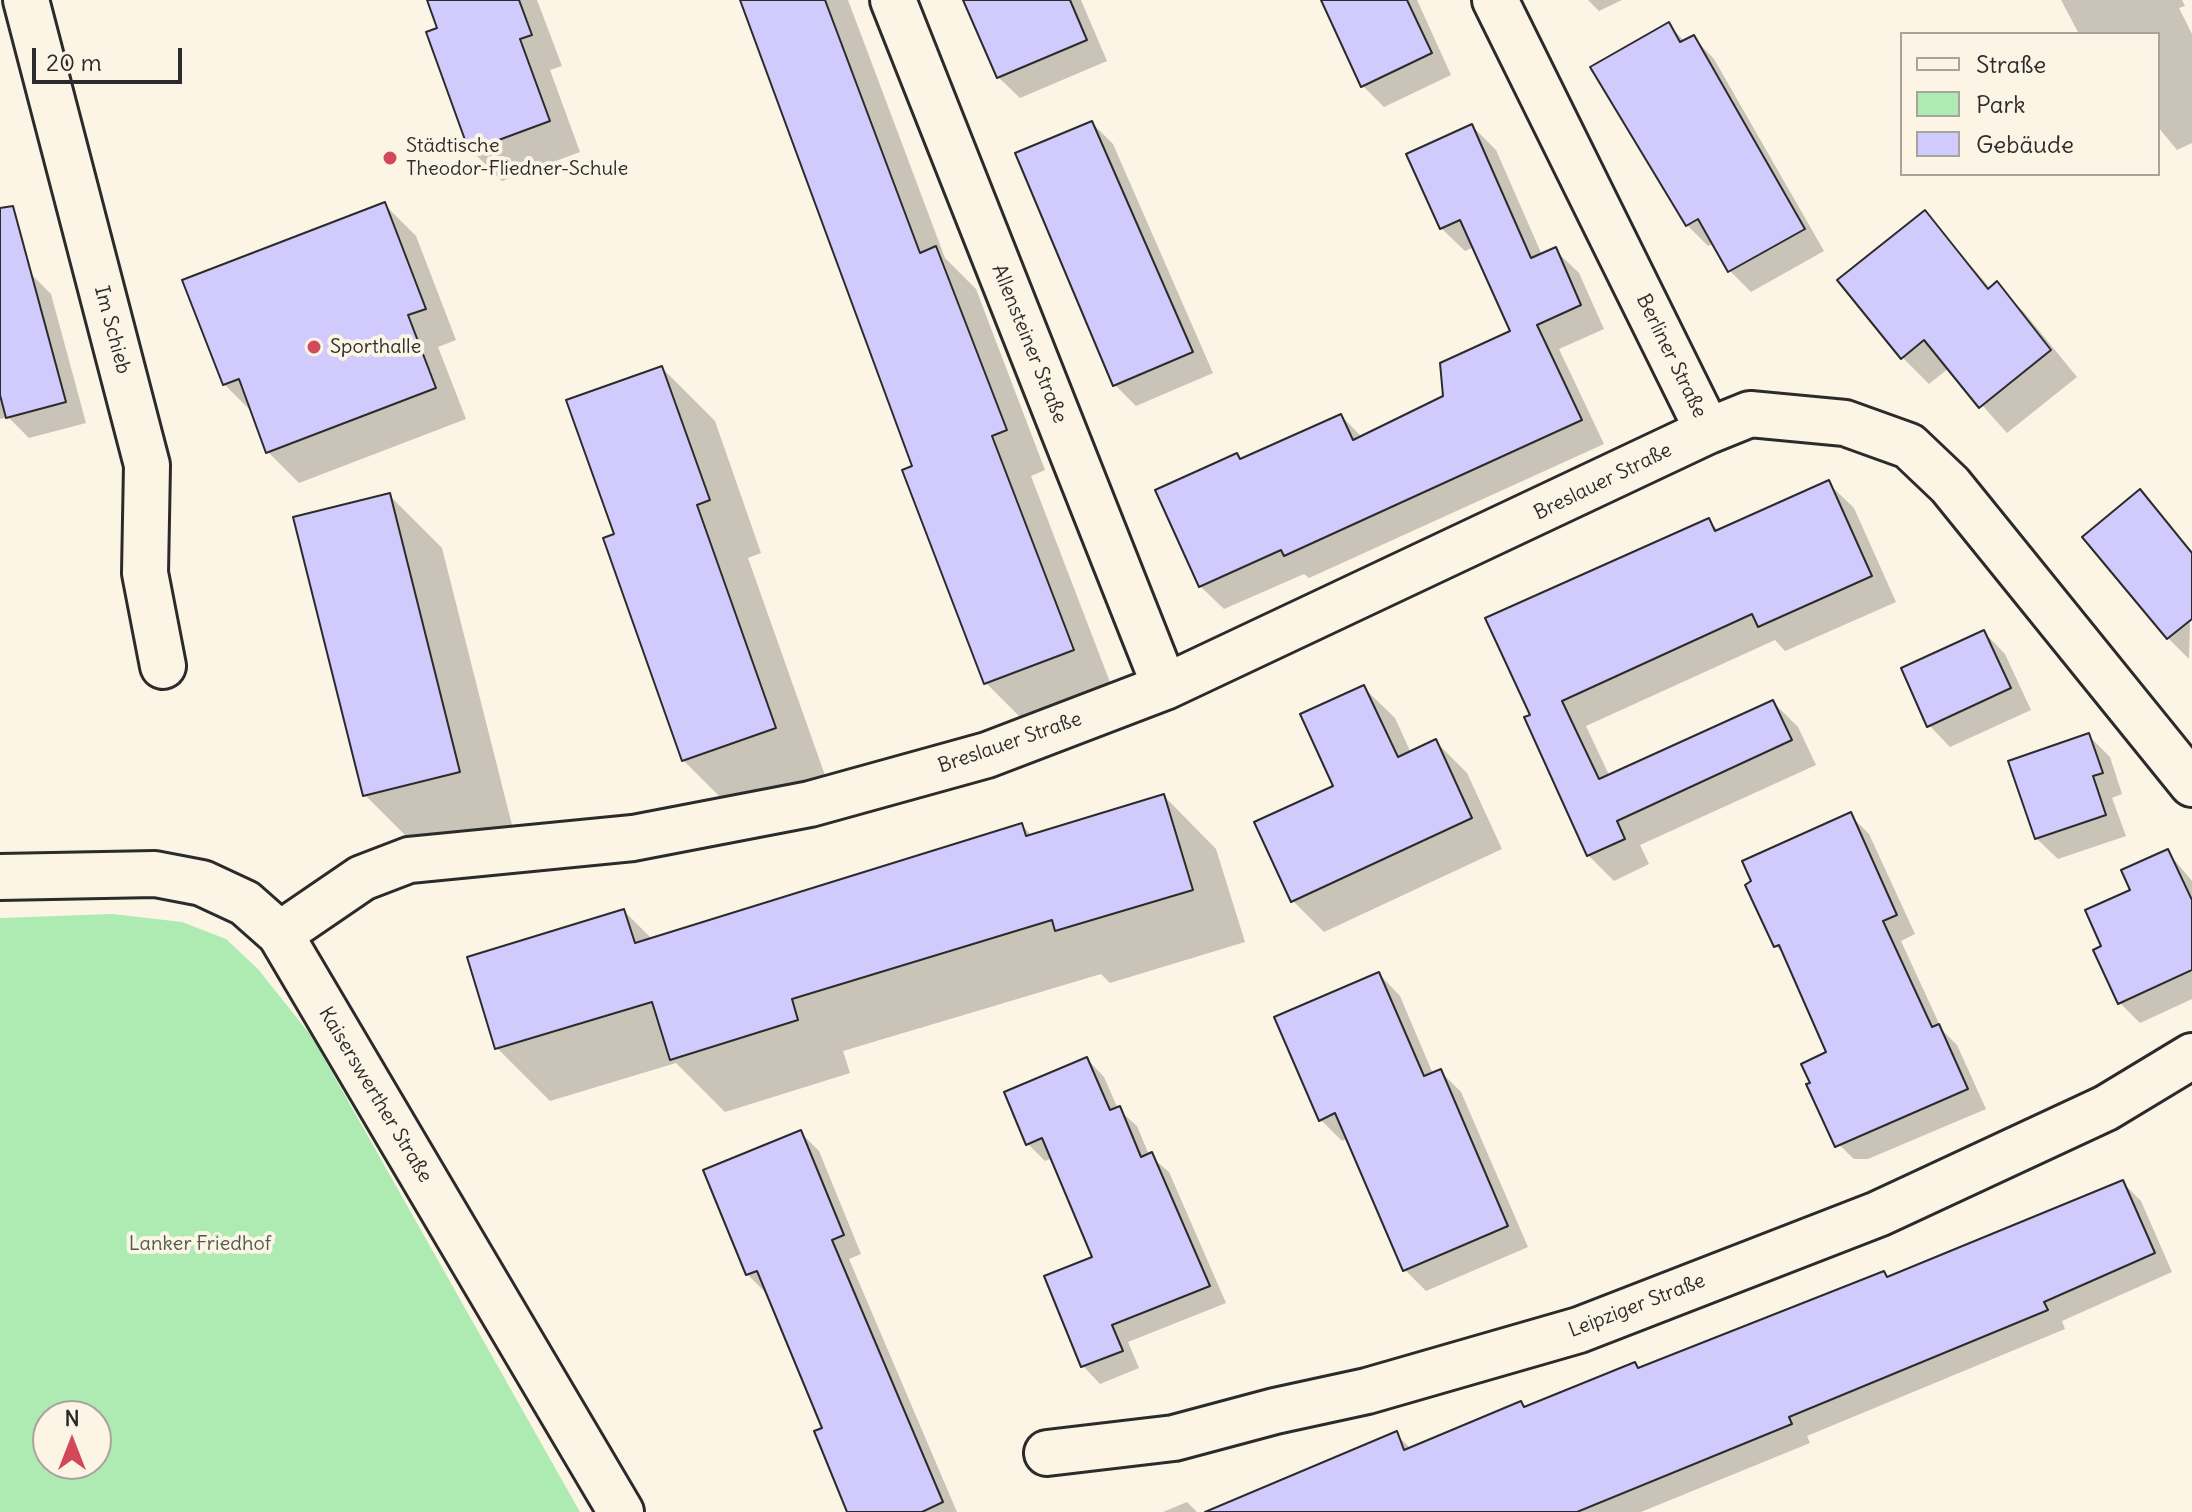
<!DOCTYPE html>
<html>
<head>
<meta charset="utf-8">
<style>
	body { margin:0 }
	#map { position:relative; width:2192px; height:1512px; overflow:hidden; background:#fcf5e5; font-family:Delius,sans-serif }
	canvas { display:block }
	.legend { position:absolute; left:1900px; top:32px; width:260px; height:144px; box-sizing:border-box; background:#fcf5e5; border:2px solid #a8a49b; margin:0; padding:10px 14px; list-style:none; font-size:24px; color:#2b2b2b }
	.legend li { display:flex; align-items:center; gap:16px; height:40px }
	.legend b { width:40px; border:2px solid #a8a49b }
	.north { position:absolute; left:32px; top:1400px; width:80px; height:80px; box-sizing:border-box; background:#fcf5e5; border:2px solid #a8a49b; border-radius:50%; rotate:0deg; font-size:22px; font-weight:700; line-height:32px; text-align:center; color:#2b2b2b }
	.north::after { content:''; display:block; margin:auto; width:28px; height:36px; background:#d1495b; clip-path:polygon(50% 0,100% 100%,50% 72%,0 100%) }
	.scale { position:absolute; left:32px; top:48px; width:150px; height:36px; box-sizing:border-box; border:4px solid #2b2b2b; border-top:0; padding-left:10px; font-size:24px; line-height:28px; white-space:nowrap; color:#2b2b2b; -webkit-text-stroke:6px #fcf5e5; paint-order:stroke }
</style>
</head>
<body>
<div id="map">
<canvas width="2192" height="1512"></canvas>
<ul class="legend">
<li><b style="height:10px;background:#fcf5e5"></b>Straße</li>
<li><b style="height:22px;background:#aeebb2"></b>Park</li>
<li><b style="height:22px;background:#d0cafd"></b>Gebäude</li>
</ul>
<div class="north">N</div>
<div class="scale">20 m</div>
</div>
<script>
const ctx = document.querySelector('canvas').getContext('2d');
ctx.lineJoin = 'round';
function fill(path, color) {
  ctx.fillStyle = color;
  ctx.fill(path, 'evenodd');
}
function shape(rows) {
  const path = new Path2D();
  for (const r of rows) {
    path.moveTo(r[0], r[1]);
    for (let i = 2; i < r.length; i += 2) path.lineTo(r[i], r[i + 1]);
  }
  return path;
}
function trace(path, color, width, dash) {
  ctx.strokeStyle = color;
  ctx.lineWidth = width;
  ctx.lineCap = dash ? 'butt' : 'round';
  ctx.setLineDash(dash || []);
  ctx.stroke(path);
}
function label(font, color, halo, rows, align = 'center') {
  ctx.font = font + ' Delius,sans-serif';
  ctx.lineWidth = 8;
  ctx.setLineDash([]);
  ctx.textBaseline = 'middle';
  ctx.strokeStyle = halo;
  ctx.fillStyle = color;
  for (const [text, x, y, turn = 0] of rows) {
    ctx.save();
    ctx.translate(x, y);
    ctx.rotate((+turn || 0) * Math.PI / 180);
    ctx.textAlign = isNaN(turn) ? turn : align;
    if (halo) ctx.strokeText(text, 0, 0);
    ctx.fillText(text, 0, 0);
    ctx.restore();
  }
}
fill(shape([
	[112,914,182,922,226,939,258,969,312,1037,580,1512,0,1512,0,918],
	[48,1416,96,1416,96,1464,48,1464]
]), '#aeebb2');
fill(shape([
	[429,0,537,0,562,66,550,70,580,152,502,181,471,150],
	[740,0,848,0,945,258,976,289,1045,470,1031,476,1113,690,1026,723,986,683,915,467],
	[966,0,1081,0,1107,61,1020,98,998,77],
	[1325,0,1417,0,1451,75,1384,107,1362,85],
	[1588,0,1622,0,1599,11],
	[2061,0,2182,0,2185,6,2179,8,2192,34,2192,143,2177,150,2158,127,2158,34,2079,34],
	[1669,25,1685,42,1693,37,1714,59,1824,251,1751,292,1730,271,1714,243,1708,246,1687,225],
	[1092,123,1113,144,1213,373,1136,406,1115,385],
	[1472,126,1496,150,1542,255,1555,250,1579,273,1604,329,1559,349,1604,444,1309,578,1304,574,1224,609,1200,586,1237,455,1242,461,1341,416,1362,437,1445,397,1512,332,1474,247,1465,251,1441,228],
	[385,205,416,236,456,340,438,347,466,419,299,483,268,452,254,414,224,384],
	[1924,212,1991,289,1996,284,2023,311,2077,377,2007,433,1949,368,1929,384,1902,357],
	[30,273,51,294,86,423,29,438,8,417,0,419,0,281],
	[662,368,715,421,761,553,748,558,827,781,736,813,683,760,616,536],
	[1828,483,1854,508,1896,602,1785,651,1775,640,1586,726,1610,777,1773,702,1798,727,1816,765,1640,845,1649,864,1614,881,1588,855,1532,716,1708,520,1719,531],
	[2140,492,2192,551,2189,659,2168,638],
	[389,495,442,548,512,825,418,848,365,795],
	[1984,632,2005,654,2031,710,1950,747,1929,725],
	[1363,687,1395,718,1411,753,1435,741,1467,773,1502,849,1324,932,1293,901,1336,787],
	[2088,735,2110,757,2122,794,2112,798,2126,836,2058,859,2036,838],
	[1164,796,1216,849,1245,942,1110,983,1101,974,843,1051,850,1073,725,1112,676,1063,550,1101,497,1048,624,911,652,939,1022,825,1032,836],
	[1850,815,1869,834,1915,934,1901,941,1942,1030,1957,1045,1986,1109,1868,1159,1854,1159,1834,1140,1829,1053,1788,958,1776,946],
	[2167,851,2192,881,2192,999,2140,1023,2120,1003,2096,951,2104,947,2133,891],
	[1379,974,1400,996,1433,1074,1440,1071,1461,1092,1528,1247,1426,1291,1405,1270,1348,1138,1342,1141,1321,1120],
	[1087,1059,1104,1077,1118,1109,1137,1126,1149,1155,1169,1172,1226,1303,1128,1342,1139,1368,1100,1384,1083,1366,1094,1258,1053,1158,1045,1161,1028,1144],
	[800,1132,819,1151,861,1254,849,1259,957,1512,850,1512,825,1429,766,1293,747,1274],
	[2122,1182,2141,1201,2172,1272,2062,1321,2065,1329,1807,1436,1810,1443,1641,1512,1208,1512,1396,1434,1411,1449,1521,1403,1527,1409,1635,1365,1639,1369,1884,1273,1889,1278],
	[1187,1502,1197,1512,1163,1512]
]), '#0003');
const building = shape([
	[427,0,519,0,532,35,520,39,550,121,469,151,426,32,437,28,427,0],
	[740,0,825,0,920,253,936,246,1007,430,992,436,1074,650,984,684,902,470,912,466,740,0],
	[963,0,1070,0,1087,40,997,78,963,0],
	[1321,0,1407,0,1432,53,1361,87,1321,0],
	[1669,22,1680,42,1694,35,1805,229,1728,272,1698,219,1686,226,1590,67,1669,22],
	[1092,121,1193,352,1113,386,1015,153,1092,121],
	[1472,124,1531,258,1556,247,1581,305,1537,325,1582,420,1284,556,1281,550,1199,587,1155,490,1237,453,1240,459,1341,414,1353,440,1443,396,1440,363,1510,331,1460,220,1440,229,1406,154,1472,124],
	[385,202,426,309,408,315,436,388,266,453,239,379,223,385,182,280,385,202],
	[13,206,66,402,6,418,0,395,0,208,13,206],
	[1925,210,1988,289,1997,281,2051,350,1979,408,1924,340,1901,359,1837,280,1925,210],
	[662,366,710,500,697,505,776,728,682,761,603,538,614,534,566,400,662,366],
	[1829,480,1872,576,1758,627,1752,614,1562,701,1599,779,1773,700,1792,740,1617,821,1625,839,1587,856,1524,717,1530,715,1485,618,1709,518,1715,531,1829,480],
	[2140,489,2192,553,2192,619,2167,639,2082,537,2140,489],
	[390,493,460,772,363,796,293,517,390,493],
	[1984,630,2011,688,1927,727,1901,668,1984,630],
	[1364,685,1398,757,1436,739,1472,818,1291,902,1254,822,1333,786,1300,714,1364,685],
	[2089,733,2103,773,2093,776,2106,815,2035,839,2008,761,2089,733],
	[1164,794,1193,890,1055,931,1052,920,792,999,798,1020,670,1060,652,1002,495,1049,467,957,624,909,635,943,1022,823,1026,836,1164,794],
	[1851,812,1897,915,1883,921,1932,1027,1939,1024,1968,1089,1835,1147,1806,1084,1810,1083,1801,1064,1826,1052,1779,945,1774,947,1745,885,1751,881,1742,861,1851,812],
	[2168,849,2192,900,2192,970,2118,1004,2093,950,2101,946,2085,910,2130,890,2121,870,2168,849],
	[1379,972,1424,1076,1441,1069,1508,1226,1403,1271,1335,1113,1319,1121,1274,1017,1379,972],
	[1087,1057,1110,1110,1120,1106,1141,1157,1152,1152,1210,1286,1112,1325,1123,1351,1081,1367,1044,1276,1092,1257,1042,1138,1026,1145,1004,1092,1087,1057],
	[801,1130,844,1235,832,1240,943,1502,922,1512,847,1512,814,1431,822,1428,757,1271,746,1275,703,1170,801,1130],
	[2123,1180,2155,1253,2044,1302,2048,1310,1789,1417,1792,1424,1577,1512,1205,1512,1397,1431,1404,1450,1521,1401,1524,1407,1635,1362,1638,1368,1884,1271,1887,1277,2123,1180]
]);
fill(building, '#d0cafd');
trace(building, '#2b2b2b', 2);
const minor = shape([
	[26,0,147,465,145,573,163,666],
	[893,0,1165,687],
	[1495,0,1708,431,1750,414,1845,423,1909,446,1950,485,2192,784],
	[280,934,362,878,409,860,633,838,810,804,987,755,1165,687,1708,431],
	[1047,1453,1174,1438,1275,1411,1367,1391,1579,1330,1878,1214,2106,1108,2192,1056]
]);
const tertiary = shape([
	[0,877,155,874,202,883,245,903,280,934,621,1512]
]);
trace(minor, '#2b2b2b', 50);
trace(tertiary, '#2b2b2b', 50);
trace(minor, '#fcf5e5', 44);
trace(tertiary, '#fcf5e5', 44);
for (const [x, y, r, color] of [
	[390,158,8,"#d1495b"],
	[314,347,8,"#d1495b"]
]) {
  const dot = new Path2D();
  dot.arc(x, y, r, 0, 2 * Math.PI);
  ctx.fillStyle = color;
  ctx.fill(dot);
  trace(dot, '#fcf5e5', 3);
}
label('20px', '#2b2b2b', '#fcf5e5', [
	["Städtische",406,146],
	["Theodor-Fliedner-Schule",406,169],
	["Sporthalle",330,347]
], 'left');
label('20px', '#2b2b2b', '#fcf5e5', [
	["Im Schieb",112,330,75],
	["Allensteiner Straße",1029,344,68],
	["Berliner Straße",1671,356,64],
	["Breslauer Straße",1603,482,-26],
	["Breslauer Straße",1010,743,-19],
	["Kaiserswerther Straße",375,1095,59],
	["Leipziger Straße",1637,1306,-21]
]);
label('20px', '#4c5b4d', '#fcf5e5', [
	["Lanker Friedhof",200,1244]
]);
</script>
</body>
</html>
